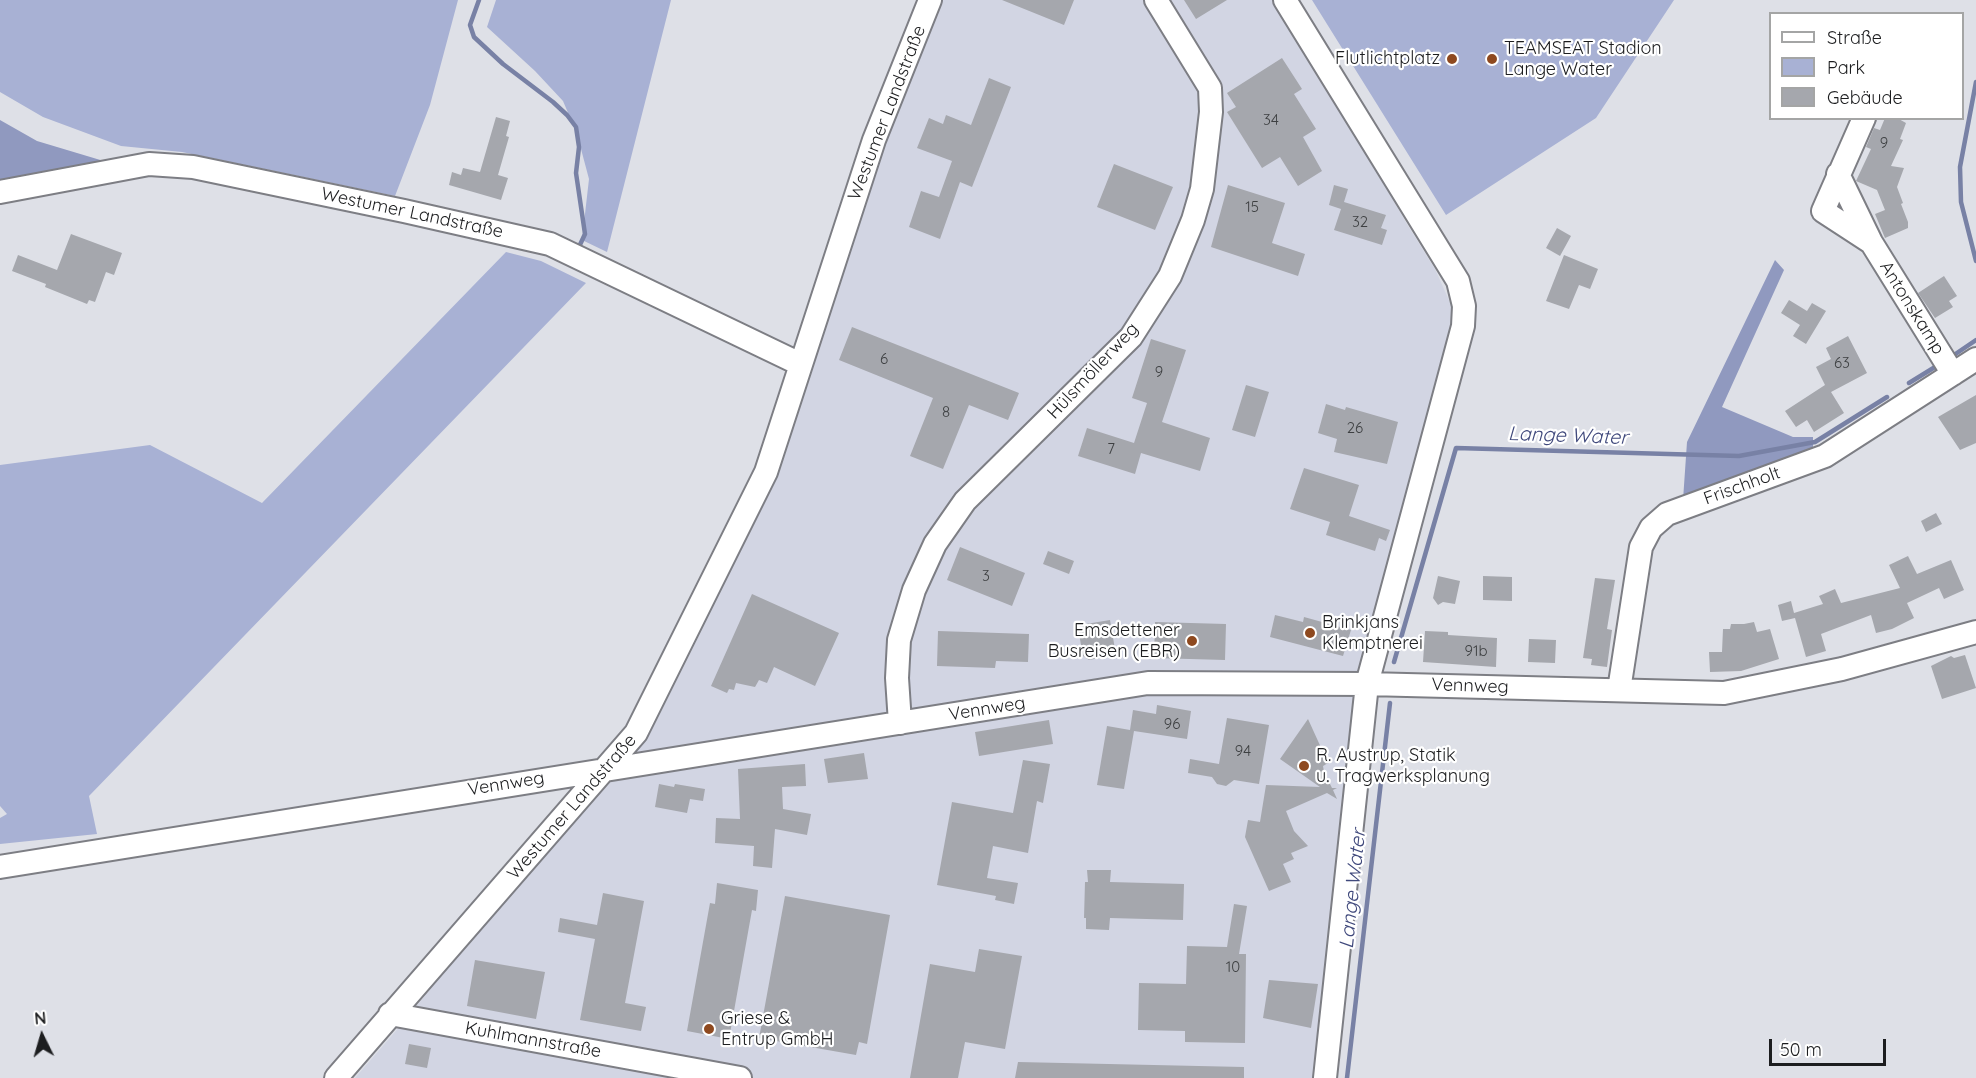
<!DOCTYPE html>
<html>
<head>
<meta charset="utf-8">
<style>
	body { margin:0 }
	#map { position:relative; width:1976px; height:1078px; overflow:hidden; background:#dee0e7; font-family:Quicksand,sans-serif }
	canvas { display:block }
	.legend { position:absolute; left:1769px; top:12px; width:195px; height:108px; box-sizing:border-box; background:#fff; border:2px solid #a4a5a5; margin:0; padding:8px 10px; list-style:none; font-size:18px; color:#1c1d1f }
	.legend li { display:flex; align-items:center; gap:12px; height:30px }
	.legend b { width:30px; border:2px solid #a4a5a5 }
	.north { position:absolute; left:12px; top:1006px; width:60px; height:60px; -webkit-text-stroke:4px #fff; paint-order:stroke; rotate:355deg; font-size:16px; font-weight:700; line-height:24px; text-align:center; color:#1c1d1f }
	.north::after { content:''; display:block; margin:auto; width:21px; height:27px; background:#1c1d1f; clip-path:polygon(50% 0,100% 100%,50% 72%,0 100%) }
	.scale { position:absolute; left:1769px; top:1039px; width:117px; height:27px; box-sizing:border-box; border:3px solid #1c1d1f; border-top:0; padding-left:8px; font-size:18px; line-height:21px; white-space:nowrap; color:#1c1d1f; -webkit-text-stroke:4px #fff; paint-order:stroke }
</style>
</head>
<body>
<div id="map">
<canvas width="1976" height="1078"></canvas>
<ul class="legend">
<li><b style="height:8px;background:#fff"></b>Straße</li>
<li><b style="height:16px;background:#a8b1d4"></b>Park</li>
<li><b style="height:16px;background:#a5a7ad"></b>Gebäude</li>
</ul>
<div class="north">N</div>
<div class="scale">50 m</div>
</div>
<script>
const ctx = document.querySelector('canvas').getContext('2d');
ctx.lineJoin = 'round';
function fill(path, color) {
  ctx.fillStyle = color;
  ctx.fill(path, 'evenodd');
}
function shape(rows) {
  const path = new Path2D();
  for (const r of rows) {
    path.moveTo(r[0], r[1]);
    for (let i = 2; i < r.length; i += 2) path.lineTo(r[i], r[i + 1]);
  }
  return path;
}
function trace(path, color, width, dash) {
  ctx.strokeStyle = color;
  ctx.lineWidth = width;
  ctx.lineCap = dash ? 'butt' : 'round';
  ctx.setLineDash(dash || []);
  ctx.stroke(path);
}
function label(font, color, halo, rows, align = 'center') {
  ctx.font = font + ' Quicksand,sans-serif';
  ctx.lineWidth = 4.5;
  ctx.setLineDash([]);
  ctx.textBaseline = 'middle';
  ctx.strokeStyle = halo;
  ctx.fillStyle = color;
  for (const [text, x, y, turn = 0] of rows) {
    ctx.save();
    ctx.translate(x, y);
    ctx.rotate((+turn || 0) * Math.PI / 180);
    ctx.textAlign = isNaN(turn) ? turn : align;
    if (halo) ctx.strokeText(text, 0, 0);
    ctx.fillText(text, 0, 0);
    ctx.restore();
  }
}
fill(shape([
	[940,0,1272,0,1329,89,1407,224,1435,269,1456,316,1362,665,1316,1078,355,1078,395,1032,542,853,614,770,750,522,872,170]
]), '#d2d5e3');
fill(shape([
	[0,0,458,0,430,105,395,196,182,152,121,146,43,117,0,92],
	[496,0,671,0,607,252,582,240,589,179,577,134,563,101,535,71,487,27],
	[1312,0,1674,0,1596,118,1446,215],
	[506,252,541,261,586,283,89,796,97,834,0,844,0,818,7,814,0,806,0,465,150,445,262,503]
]), '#a8b1d4');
fill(shape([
	[0,120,37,141,107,162,0,180],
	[1775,260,1784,270,1722,407,1793,437,1813,437,1813,451,1683,500,1687,442]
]), '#9099bf');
trace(shape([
	[479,0,470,25,474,37,503,64,553,102,567,115,576,127,579,147,576,173,585,234,578,249],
	[1976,82,1960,167,1961,202,1976,261],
	[1954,355,1976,340],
	[1909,383,1935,367],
	[1394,662,1456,448,1739,456,1815,442,1887,397],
	[1347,1078,1390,703]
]), '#7881a5', 4.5);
fill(shape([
	[1002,0,1074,0,1064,25],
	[1184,0,1227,0,1196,19],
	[1282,58,1302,89,1294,94,1316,129,1303,137,1322,171,1298,186,1280,157,1262,168,1227,112,1236,107,1227,93],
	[989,78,1011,87,972,187,960,182,940,239,909,227,921,191,939,197,952,161,917,148,929,118,943,124,946,115,971,125],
	[496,117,510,121,506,136,509,137,498,175,508,178,501,200,449,185,452,172,461,175,463,168,480,172],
	[1885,118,1897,118,1906,123,1900,139,1903,140,1891,166,1904,168,1897,187,1903,203,1901,204,1908,222,1908,228,1885,238,1875,214,1885,210,1877,190,1856,181,1871,149,1866,147,1874,128,1880,130],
	[1114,164,1173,187,1155,230,1097,207],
	[1228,185,1285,203,1272,243,1305,254,1298,276,1211,247],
	[1334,185,1348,189,1344,202,1386,215,1381,228,1387,230,1382,245,1334,230,1341,209,1329,205],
	[1557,228,1571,236,1560,256,1546,248],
	[71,234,122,253,114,275,106,272,95,302,89,300,87,304,45,287,46,284,12,271,18,255,57,270],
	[1564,255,1598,269,1590,289,1579,285,1569,309,1546,301],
	[1944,276,1957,296,1949,301,1953,307,1935,318,1918,293],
	[1789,300,1807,311,1812,303,1826,311,1806,344,1793,336,1800,325,1781,313],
	[852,327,1019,393,1008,420,969,405,943,469,910,456,933,398,839,360],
	[1848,336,1867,373,1831,392,1844,413,1814,432,1807,420,1796,427,1785,411,1825,385,1816,367,1831,359,1826,348],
	[1151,339,1186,350,1162,422,1210,438,1200,471,1141,453,1135,474,1078,456,1087,428,1134,443,1147,403,1132,398],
	[1246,385,1269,392,1255,437,1232,430],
	[1976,395,1976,443,1960,450,1938,417],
	[1326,404,1345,410,1346,407,1398,422,1387,464,1334,452,1337,439,1318,433],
	[1304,468,1359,485,1349,516,1390,530,1386,541,1379,538,1375,551,1326,535,1330,522,1290,509],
	[1936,513,1942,524,1926,532,1921,521],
	[960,547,1025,573,1012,606,947,580],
	[1048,551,1074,561,1069,574,1043,564],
	[1908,556,1917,574,1951,560,1964,590,1944,599,1939,588,1907,603,1914,618,1892,629,1876,633,1871,615,1821,634,1826,651,1806,657,1795,618,1782,621,1778,605,1791,601,1794,613,1823,604,1819,596,1835,589,1841,603,1900,588,1889,565],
	[1438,576,1460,581,1455,604,1443,602,1438,605,1433,598],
	[1483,576,1512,577,1512,601,1483,600],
	[1595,578,1615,580,1607,629,1612,630,1607,667,1591,665,1592,659,1583,658],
	[752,594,839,633,815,686,774,667,767,683,759,680,755,687,736,683,734,690,729,689,727,693,711,686],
	[1275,615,1303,622,1304,617,1351,630,1343,656,1270,637],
	[1110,620,1116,655,1089,660,1083,656,1078,628,1086,626,1086,624],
	[1155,622,1226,624,1225,660,1154,658],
	[1754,622,1757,632,1770,629,1779,659,1741,671,1710,672,1709,652,1722,652,1723,629,1730,629,1731,624,1744,624],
	[938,631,1029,634,1028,662,996,661,995,668,937,666],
	[1425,631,1448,632,1448,635,1497,638,1496,667,1423,662],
	[1529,639,1556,640,1555,663,1528,662],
	[1965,655,1976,688,1942,699,1931,666,1951,656,1954,658],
	[1157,705,1191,711,1187,739,1134,731,1124,789,1097,785,1107,726,1130,730,1133,710,1156,714],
	[1227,718,1269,725,1259,784,1234,780,1226,786,1217,784,1212,777,1188,773,1190,759,1219,764],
	[1308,719,1328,763,1323,766,1324,772,1332,788,1337,788,1333,790,1337,799,1327,793,1286,811,1294,831,1308,846,1291,853,1294,859,1283,864,1291,882,1269,891,1245,837,1248,820,1260,822,1266,785,1320,787,1280,759],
	[1049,720,1053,744,979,756,975,732],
	[864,753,868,779,828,783,824,759],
	[1023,760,1050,764,1043,803,1037,801,1028,853,993,846,987,878,1018,883,1014,904,995,900,996,896,937,885,952,802,1013,813],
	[805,764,806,786,782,787,783,809,811,814,807,835,775,829,772,868,753,866,754,846,715,843,716,818,740,819,738,769],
	[659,784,674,787,675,784,705,789,703,801,690,799,687,813,655,807],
	[1087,870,1111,870,1110,882,1184,884,1183,920,1110,918,1109,930,1086,929,1086,918,1084,918,1085,882,1088,882],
	[717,883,758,890,756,911,752,910,729,1039,687,1031,710,903,715,904],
	[603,893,644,901,625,1003,646,1007,641,1031,580,1020,595,939,558,932,560,918,597,925],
	[785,896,890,915,867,1044,859,1042,856,1055,759,1038],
	[1234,904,1247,906,1239,954,1246,954,1245,1043,1185,1042,1185,1031,1138,1030,1139,983,1186,984,1187,946,1227,947],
	[979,949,1022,956,1005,1049,965,1042,958,1078,910,1078,930,964,975,972],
	[475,960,545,972,536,1019,467,1006],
	[1269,980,1318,984,1311,1028,1263,1018],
	[409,1044,431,1048,427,1068,405,1064],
	[1018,1062,1244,1067,1244,1078,1015,1078]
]), '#a5a7ad');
const minor = shape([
	[1285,0,1458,281,1464,306,1463,326,1367,684,1325,1078],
	[1864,118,1823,211,1869,241],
	[1838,174,1871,242,1953,374],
	[0,192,149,164,193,167,404,211,550,244,800,364],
	[1619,690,1641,547,1651,528,1667,514,1825,456,1976,359],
	[900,723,897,678,899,640,914,590,935,544,965,501,1131,337,1170,276,1193,220,1202,189,1211,112,1210,88,1156,0],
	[0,867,1148,683,1367,684,1724,693,1842,669,1976,632],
	[390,1014,740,1078],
	[336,1078,636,733,766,472,874,140,930,0]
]);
trace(minor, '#7d7e84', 26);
trace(minor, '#fff', 22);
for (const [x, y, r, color] of [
	[1452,59,6,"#8e491f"],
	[1492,59,6,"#8e491f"],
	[1310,633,6,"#8e491f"],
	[1192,641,6,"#8e491f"],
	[1304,766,6,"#8e491f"],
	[709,1029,6,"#8e491f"]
]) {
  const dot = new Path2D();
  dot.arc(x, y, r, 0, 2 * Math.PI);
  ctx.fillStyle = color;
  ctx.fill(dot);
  trace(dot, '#fff', 2);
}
label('15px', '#3e4042', null, [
	["34",1271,120],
	["9",1884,143],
	["15",1252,207],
	["32",1360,222],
	["6",884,359],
	["63",1842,363],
	["9",1159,372],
	["8",946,412],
	["26",1355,428],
	["7",1111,449],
	["3",986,576],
	["91b",1476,651],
	["96",1172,724],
	["94",1243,751],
	["10",1233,967]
]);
label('18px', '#1c1d1f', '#fff', [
	["TEAMSEAT Stadion",1504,49],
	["Lange Water",1504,70],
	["Flutlichtplatz",1440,59,"right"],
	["Brinkjans",1322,623],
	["Klemptnerei",1322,644],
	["Emsdettener",1180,631,"right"],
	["Busreisen (EBR)",1180,652,"right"],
	["R. Austrup, Statik",1316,756],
	["u. Tragwerksplanung",1316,777],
	["Griese &",721,1019],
	["Entrup GmbH",721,1040]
], 'left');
label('18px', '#1c1d1f', '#fff', [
	["Westumer Landstraße",887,113,-69],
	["Westumer Landstraße",412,213,12],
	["Antonskamp",1912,308,58],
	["Hülsmöllerweg",1093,371,-47],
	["Frischholt",1742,486,-20],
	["Vennweg",1470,686,2],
	["Vennweg",987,709,-9],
	["Vennweg",506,784,-9],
	["Westumer Landstraße",572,807,-49],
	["Kuhlmannstraße",533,1040,10]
]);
label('italic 20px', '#40497c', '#fff', [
	["Lange Water",1568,436,2],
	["Lange Water",1353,889,-84]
]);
</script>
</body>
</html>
